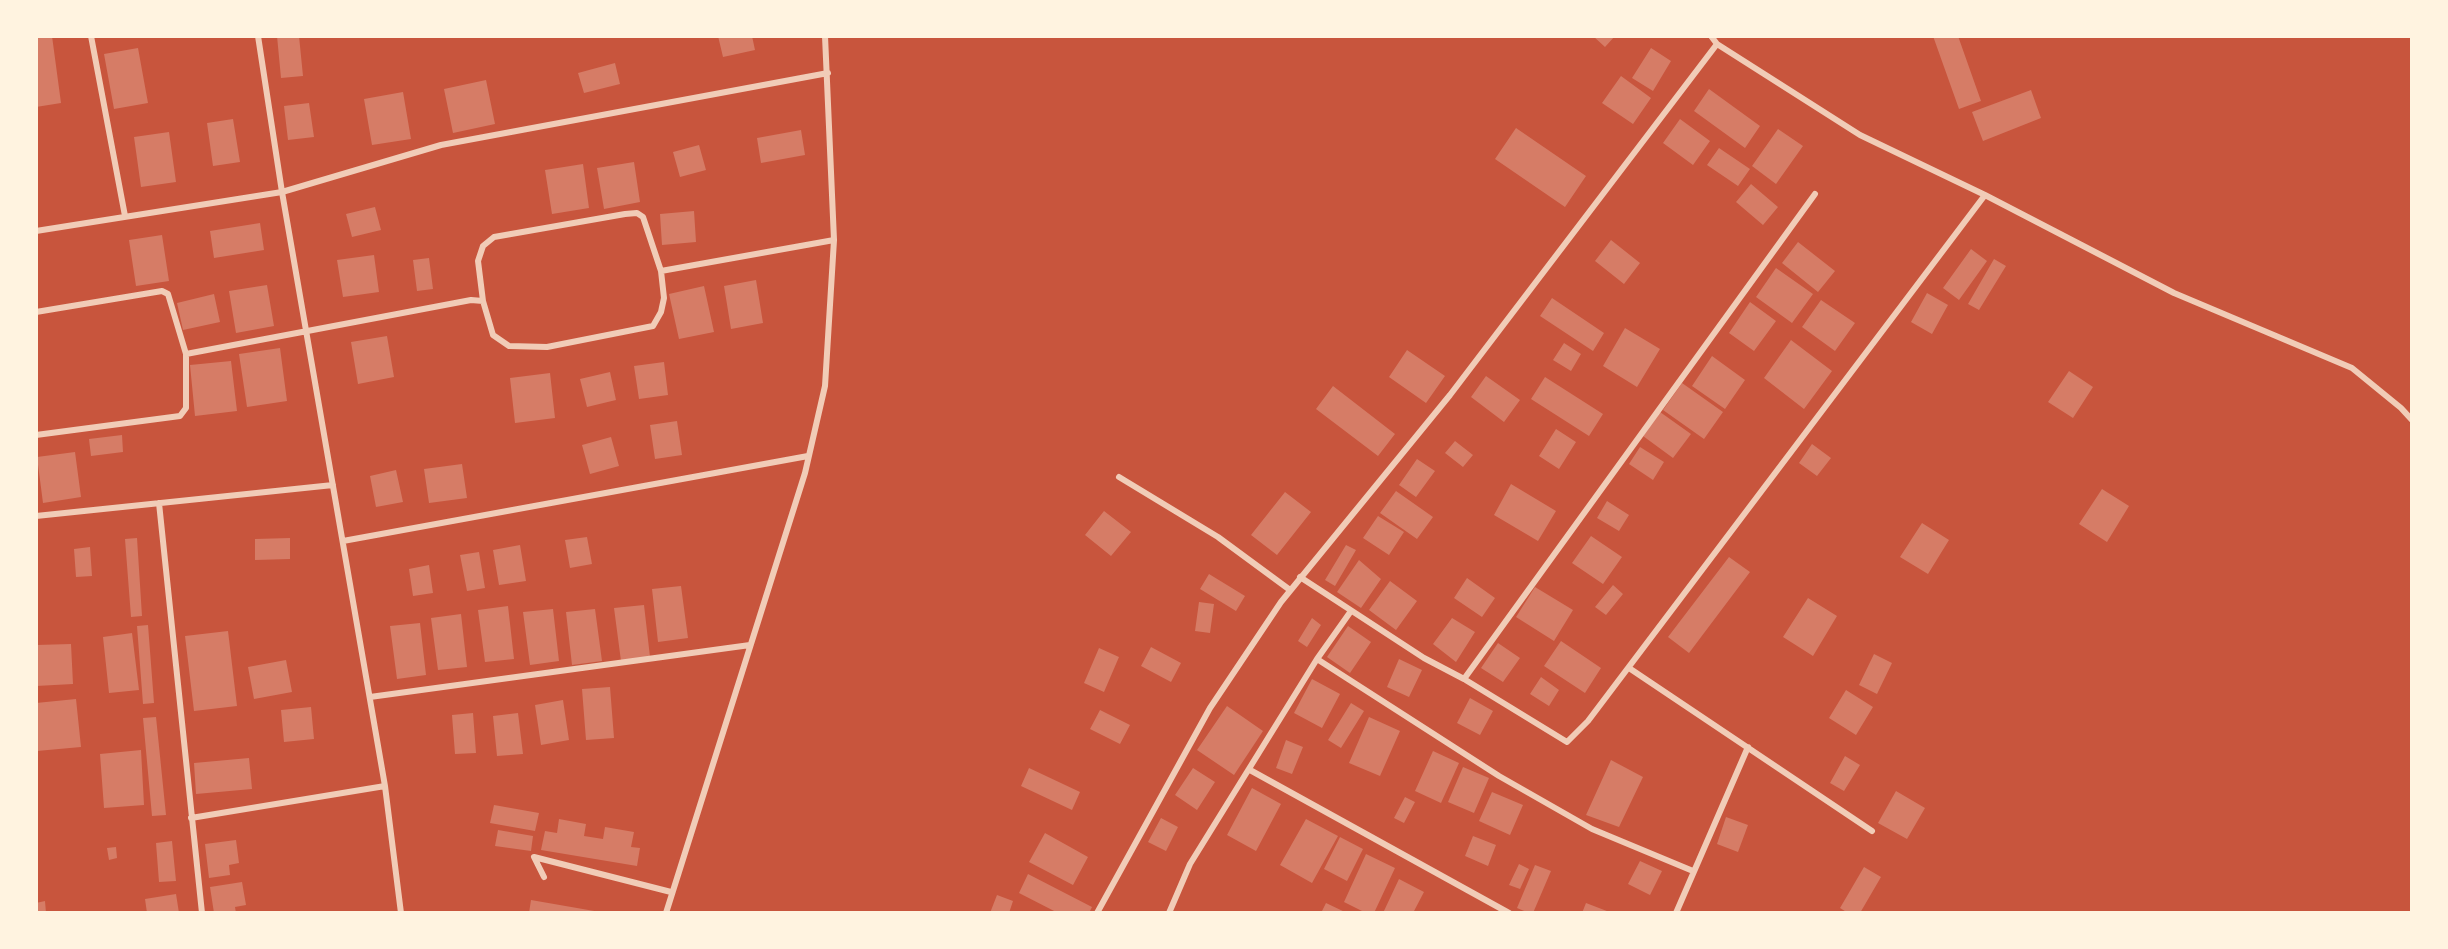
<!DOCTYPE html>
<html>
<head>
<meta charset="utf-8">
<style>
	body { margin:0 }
	#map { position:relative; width:2448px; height:949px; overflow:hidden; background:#c8553d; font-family:Inter,sans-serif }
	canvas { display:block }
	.frame { position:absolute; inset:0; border:38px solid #fff3e0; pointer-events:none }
</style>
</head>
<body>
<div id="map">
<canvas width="2448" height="949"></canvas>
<div class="frame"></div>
</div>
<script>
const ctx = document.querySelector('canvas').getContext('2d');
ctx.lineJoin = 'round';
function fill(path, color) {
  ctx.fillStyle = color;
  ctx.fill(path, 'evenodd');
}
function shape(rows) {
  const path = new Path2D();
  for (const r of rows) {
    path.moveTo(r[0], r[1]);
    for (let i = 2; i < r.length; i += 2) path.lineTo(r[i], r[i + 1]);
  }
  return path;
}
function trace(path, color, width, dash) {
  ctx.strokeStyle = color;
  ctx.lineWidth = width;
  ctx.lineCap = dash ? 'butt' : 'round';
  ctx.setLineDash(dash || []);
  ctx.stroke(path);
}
fill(shape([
	[36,36,52,36,61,103,36,107],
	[277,36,299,36,303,76,281,78],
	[718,36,752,36,755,50,723,57],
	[1593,36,1615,36,1605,47],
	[1933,36,1958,36,1981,101,1959,109],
	[138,48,148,103,114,109,104,54],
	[1651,48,1671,61,1653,91,1632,78],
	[615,63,620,84,584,93,578,73],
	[1621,76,1651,98,1633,124,1602,103],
	[486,80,495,124,453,133,444,89],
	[1709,89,1760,126,1745,148,1694,111],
	[2031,90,2041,118,1983,141,1972,112],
	[403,92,411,139,372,145,364,99],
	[309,103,314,137,288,140,284,106],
	[233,119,240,162,213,166,207,123],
	[1680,119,1710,141,1693,165,1663,143],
	[1516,128,1586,176,1565,207,1495,159],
	[1778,129,1803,146,1776,184,1752,166],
	[801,130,805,155,761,163,757,138],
	[169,132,176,182,141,187,134,137],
	[699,145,706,170,680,177,673,152],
	[1719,148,1750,169,1738,186,1707,165],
	[634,162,640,202,604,209,597,168],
	[583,164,589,208,552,214,545,170],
	[1751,184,1778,207,1763,225,1736,202],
	[375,207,381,230,352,237,346,214],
	[694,211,696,242,662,245,660,214],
	[260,223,264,250,214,258,210,231],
	[162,235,169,281,136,286,129,240],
	[1611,240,1640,263,1624,284,1595,261],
	[1798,242,1835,271,1818,292,1782,263],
	[1971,249,1987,261,1959,300,1943,288],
	[374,255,379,292,343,297,337,260],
	[429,258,433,289,417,291,413,260],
	[1994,259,2006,266,1979,310,1968,304],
	[1776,268,1813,294,1792,323,1756,297],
	[756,280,763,323,731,329,724,286],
	[267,285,274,326,236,333,229,291],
	[704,286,714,332,679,339,669,294],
	[1927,293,1948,305,1932,334,1911,322],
	[214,294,220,322,183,330,177,303],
	[1552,298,1604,333,1593,351,1540,316],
	[1821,300,1855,323,1835,351,1802,327],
	[1750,302,1776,321,1754,351,1729,333],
	[1625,328,1660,349,1637,387,1603,366],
	[387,336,394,377,358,384,351,342],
	[1791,340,1832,371,1804,409,1764,378],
	[1564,343,1581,354,1571,371,1553,360],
	[280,348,287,401,247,407,239,354],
	[1407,350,1445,376,1426,403,1389,377],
	[1712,356,1745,380,1725,409,1692,386],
	[231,361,237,411,195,416,190,365],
	[664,362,668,395,639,399,634,366],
	[2069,371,2093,387,2073,418,2048,402],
	[610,372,616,400,587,407,580,379],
	[550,373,555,418,515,423,510,378],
	[1486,376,1520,400,1504,422,1471,397],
	[1545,377,1603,414,1589,436,1531,399],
	[1682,383,1723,412,1704,439,1663,410],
	[1333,386,1395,434,1378,456,1316,409],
	[1660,412,1691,434,1673,458,1643,436],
	[677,421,682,455,655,459,650,425],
	[1556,429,1576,442,1559,469,1539,456],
	[122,435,123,452,91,456,89,439],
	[611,437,619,466,590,474,582,445],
	[1455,441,1473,455,1463,467,1445,453],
	[1812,444,1831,458,1817,476,1799,463],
	[1640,447,1664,462,1653,480,1629,464],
	[75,452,81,497,43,503,37,457],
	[1417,459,1435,471,1416,497,1399,485],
	[462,464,467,498,429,503,424,469],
	[396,470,403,502,376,507,370,476],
	[1511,484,1556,511,1538,541,1494,515],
	[2102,489,2129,506,2107,542,2079,524],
	[1396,491,1433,517,1417,539,1380,513],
	[1285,492,1311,512,1277,555,1251,535],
	[1607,501,1629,515,1619,531,1597,518],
	[1104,511,1131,532,1111,556,1085,535],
	[1378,516,1404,532,1389,555,1363,538],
	[1922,523,1949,540,1928,574,1900,557],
	[1591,536,1622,557,1603,584,1572,563],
	[587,537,592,564,570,568,565,540],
	[137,538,142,616,131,617,125,539],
	[290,538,290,559,255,560,255,539],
	[520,545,526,581,499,585,493,550],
	[1346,545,1356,550,1335,586,1325,580],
	[90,547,92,576,76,577,74,549],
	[479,552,485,588,467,591,460,555],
	[1729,557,1750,572,1689,653,1668,637],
	[1359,560,1381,579,1361,608,1337,592],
	[429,565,433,593,413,596,409,569],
	[1209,574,1245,596,1236,611,1200,589],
	[1467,578,1495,598,1482,617,1454,598],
	[1390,581,1417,601,1396,630,1369,610],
	[1613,585,1623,594,1606,615,1595,607],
	[681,586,688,638,658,642,652,589],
	[1535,587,1573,610,1554,641,1516,617],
	[1808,598,1837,616,1813,656,1783,637],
	[1199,602,1214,604,1210,633,1195,631],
	[644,605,650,657,621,661,614,608],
	[508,606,514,659,485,662,478,610],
	[553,609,559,661,530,665,523,612],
	[595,609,602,661,572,665,566,612],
	[461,614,467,667,438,670,431,618],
	[1312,618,1321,625,1307,647,1298,641],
	[1452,618,1475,632,1456,662,1433,644],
	[420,623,426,675,397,679,390,626],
	[148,625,154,703,143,704,137,626],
	[1348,626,1371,642,1350,673,1327,657],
	[228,631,237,706,194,711,185,636],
	[132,633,139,690,109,693,103,637],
	[1561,641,1601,668,1585,693,1544,666],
	[1498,643,1520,658,1503,682,1481,668],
	[71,644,73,684,36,686,36,645],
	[1151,647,1181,663,1171,682,1141,666],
	[1099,648,1119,657,1104,692,1084,683],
	[1874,654,1892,663,1877,694,1859,685],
	[1399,659,1422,670,1409,697,1387,687],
	[286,660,292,692,254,699,248,667],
	[1541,677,1559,690,1549,706,1530,694],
	[1312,679,1340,694,1322,728,1294,713],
	[610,687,614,738,586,740,582,689],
	[1846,690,1873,707,1856,735,1829,718],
	[1470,698,1493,711,1480,735,1457,723],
	[76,699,81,747,37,751,36,703],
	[563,700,569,740,541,745,535,705],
	[1351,703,1364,711,1341,748,1328,740],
	[1227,706,1263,731,1234,775,1197,750],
	[311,707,314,739,284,742,281,710],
	[1100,710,1130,725,1120,744,1090,729],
	[473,713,476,753,455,754,452,715],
	[518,713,523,754,497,756,493,716],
	[156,717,166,815,152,816,143,718],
	[1369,717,1400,731,1380,776,1349,763],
	[1286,740,1303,747,1292,774,1276,768],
	[141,750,144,805,104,808,100,754],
	[1433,751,1459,763,1441,803,1415,791],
	[1845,756,1860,765,1844,791,1830,783],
	[249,758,252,789,196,794,194,763],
	[1611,760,1643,777,1619,827,1586,815],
	[1463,767,1489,778,1474,813,1448,802],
	[1029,768,1080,792,1072,810,1021,786],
	[1193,768,1215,782,1197,810,1175,795],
	[1252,788,1281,804,1256,851,1227,835],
	[1896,791,1925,808,1907,839,1878,823],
	[1492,792,1523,805,1510,835,1479,821],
	[1405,797,1415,802,1404,823,1394,818],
	[494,805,539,813,535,831,490,823],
	[1726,817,1748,825,1738,852,1717,844],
	[1161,818,1178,827,1166,851,1148,842],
	[559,819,586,824,584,836,603,839,605,827,634,832,631,847,640,848,637,866,541,850,545,831,557,833],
	[1306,819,1338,836,1312,883,1280,865],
	[498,830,533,836,531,851,495,846],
	[1045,833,1088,857,1073,885,1029,862],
	[1473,836,1496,845,1488,866,1465,856],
	[1340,837,1363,849,1347,881,1324,869],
	[236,840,239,863,229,865,230,875,209,878,205,844],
	[172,841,176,881,159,882,156,843],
	[116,847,117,858,109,860,107,848],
	[1366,854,1395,868,1374,913,1366,913,1344,902],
	[1640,861,1662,871,1650,895,1628,884],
	[1519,864,1529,869,1520,889,1509,885],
	[1535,865,1551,871,1533,913,1529,913,1517,908],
	[1864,867,1881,877,1860,913,1848,913,1840,908],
	[1028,874,1092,907,1089,913,1058,913,1019,893],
	[1399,879,1424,892,1413,913,1383,913],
	[242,882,246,905,235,907,236,913,214,913,210,887],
	[176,894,179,913,147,913,145,899],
	[997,895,1013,901,1009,913,990,913],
	[531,900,600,912,600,913,529,913],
	[45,901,46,913,36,913,36,903],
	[1326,903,1347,913,1321,913],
	[1586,903,1612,913,1582,913]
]), '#d67c66');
trace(shape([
	[91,36,125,216],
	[258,36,282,192,441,145,828,73],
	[1711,36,1717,44,1860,135,1985,195,2174,293,2352,368,2401,408,2412,420],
	[36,231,282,192,385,786,401,913],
	[483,301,478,261,483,246,494,237,625,214,637,213,643,217,661,271],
	[36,312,162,291,168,294,186,354,471,300,483,301,493,335,509,346,547,347,653,326,661,312,664,298,661,271,834,240],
	[36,435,180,416,186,408,186,354],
	[1119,477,1218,537,1290,590],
	[159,503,202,913],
	[36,516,333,485],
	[343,541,808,456],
	[1300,577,1424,658,1464,679,1567,742,1588,721,1985,195],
	[1317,659,1499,776,1592,829,1693,871],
	[1629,668,1872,831],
	[1464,679,1815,194],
	[370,697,750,645],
	[1250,770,1509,913],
	[191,818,385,786],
	[544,877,534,857,671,892],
	[666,913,805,473,825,386,834,240,825,36],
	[1097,913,1210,708,1281,602,1450,395,1717,44],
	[1169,913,1190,864,1317,659,1351,611],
	[1676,913,1748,747]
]), '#f1ccb7', 6);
</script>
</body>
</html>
